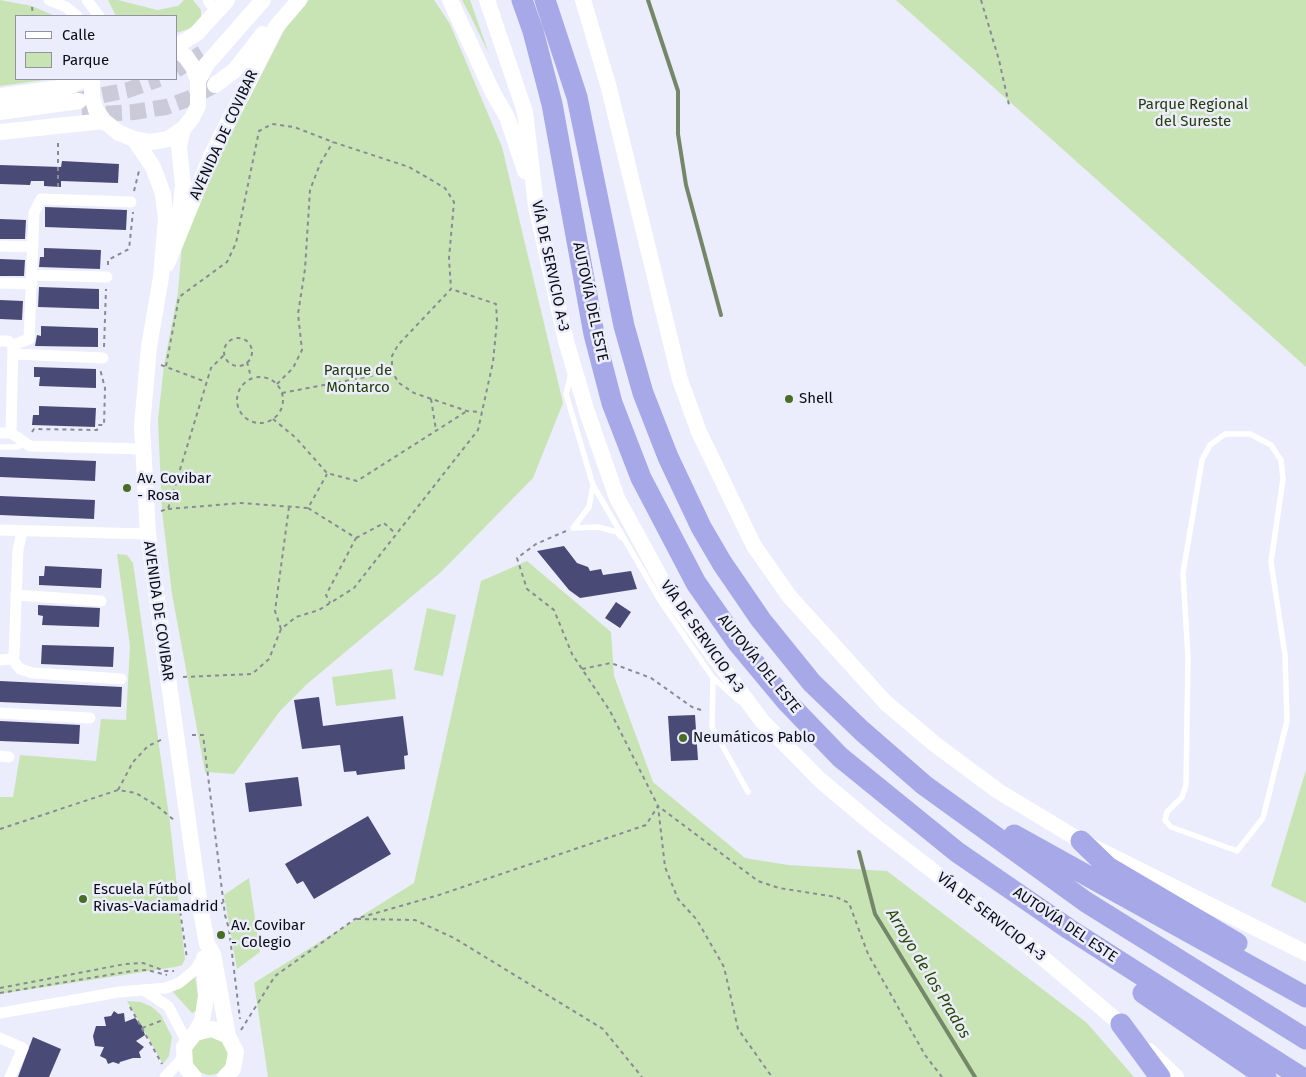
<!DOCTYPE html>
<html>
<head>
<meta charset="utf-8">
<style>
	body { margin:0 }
	#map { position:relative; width:1306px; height:1077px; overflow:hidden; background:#ebecfc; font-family:"Fira Sans",sans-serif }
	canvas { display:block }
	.legend { position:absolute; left:15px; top:15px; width:162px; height:65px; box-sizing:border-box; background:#ebecfc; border:1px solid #9292a0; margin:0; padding:6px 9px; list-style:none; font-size:15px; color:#0c0c15 }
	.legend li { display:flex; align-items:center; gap:10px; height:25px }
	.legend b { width:25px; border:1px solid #9292a0 }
</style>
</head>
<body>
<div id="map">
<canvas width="1306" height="1077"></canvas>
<ul class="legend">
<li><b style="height:6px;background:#fff"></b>Calle</li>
<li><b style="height:14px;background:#c8e4b4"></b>Parque</li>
</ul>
</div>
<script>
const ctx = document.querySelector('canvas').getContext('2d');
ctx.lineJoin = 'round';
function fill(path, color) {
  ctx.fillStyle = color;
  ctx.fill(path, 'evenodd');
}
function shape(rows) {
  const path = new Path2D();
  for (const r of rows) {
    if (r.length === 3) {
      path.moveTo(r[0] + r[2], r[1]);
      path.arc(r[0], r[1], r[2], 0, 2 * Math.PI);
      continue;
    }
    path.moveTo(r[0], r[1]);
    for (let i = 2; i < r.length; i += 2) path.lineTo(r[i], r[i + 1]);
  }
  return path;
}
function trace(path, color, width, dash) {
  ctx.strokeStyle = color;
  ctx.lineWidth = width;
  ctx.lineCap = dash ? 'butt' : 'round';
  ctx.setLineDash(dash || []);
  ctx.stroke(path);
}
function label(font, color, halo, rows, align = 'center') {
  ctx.font = font + ' "Fira Sans",sans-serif';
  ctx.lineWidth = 5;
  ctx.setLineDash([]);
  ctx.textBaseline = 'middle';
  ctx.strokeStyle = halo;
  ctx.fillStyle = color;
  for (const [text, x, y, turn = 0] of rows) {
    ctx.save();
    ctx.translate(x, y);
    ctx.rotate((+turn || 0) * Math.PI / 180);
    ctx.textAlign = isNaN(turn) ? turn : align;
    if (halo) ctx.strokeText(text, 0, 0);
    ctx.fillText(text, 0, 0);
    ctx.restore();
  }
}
fill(shape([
	[0,0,32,6,55,16,16,16,16,79,52,79,0,86],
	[108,0,118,0,157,10,178,6,184,0,193,0,201,10,201,19,191,28,176,33,176,16,116,16],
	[309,0,434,0,450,24,502,147,563,403,533,478,441,572,307,684,280,711,234,774,205,772,172,594,162,511,158,420,164,365,178,292,182,244,218,159,288,23],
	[462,0,470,0,489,54,470,15],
	[896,0,1306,0,1306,367],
	[117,554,127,555,133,563,170,823,185,959,182,965,175,967,0,994,0,797,13,797,20,755,96,761,101,719,126,720,130,646],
	[527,561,611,632,614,676,653,782,745,858,788,865,887,871,1087,1023,1134,1077,268,1077,254,983,414,883,481,581],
	[427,608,456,615,443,676,414,670],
	[392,669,396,699,336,706,332,677],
	[1306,770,1306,903,1271,886],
	[249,878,260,952,237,969,224,895],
	[195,976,198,995,196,1011,192,1013,172,991],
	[127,1001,141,1002,152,1007,161,1015,172,1037,169,1056,163,1064],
	[210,1056,19]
]), '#c8e4b4');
trace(shape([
	[648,0,678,91,678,134,686,185,721,315],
	[859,852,875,914,975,1077]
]), '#748869', 4);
fill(shape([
	[62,161,119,164,118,183,61,181,61,187,44,186,44,181,31,181,30,185,0,184,0,165,61,167],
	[45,207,127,210,126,230,45,227],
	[0,219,26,220,25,239,0,239],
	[44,248,101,250,100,269,39,267,40,257,44,257],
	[0,259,25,260,24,276,0,276],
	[39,287,99,289,99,309,38,307],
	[0,300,23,301,22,320,0,319],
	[41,326,98,328,98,347,35,346,37,335,41,336],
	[34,367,96,369,96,388,39,386,40,377,34,377],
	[39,406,96,408,95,427,32,425,33,415,39,415],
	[0,457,96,461,95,481,0,477],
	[0,496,95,500,94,519,0,515],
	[564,546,577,563,588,567,590,571,601,569,603,575,631,571,637,589,580,598,569,590,537,551],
	[45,566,102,569,101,588,39,585,39,576,44,576],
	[616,602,631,612,620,628,605,618],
	[38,605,100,608,99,627,42,625,43,616,38,615],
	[42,645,114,647,113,667,41,664],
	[0,681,122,687,121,707,0,702],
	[319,697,323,726,403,716,408,755,404,756,405,769,357,775,356,771,344,772,340,745,302,749,294,700],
	[695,715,698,760,671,761,668,716],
	[0,721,80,725,79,744,0,741],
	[298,777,302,806,249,812,245,783],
	[368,816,391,854,314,899,303,881,297,884,285,864],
	[114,1011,118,1014,124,1013,125,1022,135,1018,142,1026,145,1035,136,1041,144,1047,139,1052,141,1058,133,1058,120,1062,119,1064,113,1062,108,1064,106,1059,100,1056,104,1047,95,1046,93,1036,96,1026,106,1026,104,1017,111,1016],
	[33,1037,61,1049,49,1077,18,1077]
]), '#4a4a77');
trace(shape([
	[176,70,202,53],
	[79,100,128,90,159,79],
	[82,115,134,112,166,107,188,99,215,85]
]), '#cacad9', 16, [16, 8]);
trace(shape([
	[981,0,999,60,1009,105],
	[32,7,33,16],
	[58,187,58,139],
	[134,191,139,171],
	[108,265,108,260,129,249,133,212],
	[238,352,14],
	[104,347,106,289],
	[247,362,251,377],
	[161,365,206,382],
	[166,366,179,297,227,262,236,243,259,131,272,124,294,127,333,142,409,167,445,188,454,202,449,258,451,289,398,345,392,356,392,372,399,383,414,393,467,411,482,412],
	[260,400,23],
	[277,384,293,368,302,350,298,314,305,269,310,190,320,164,333,142],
	[282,393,392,372],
	[431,399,436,430],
	[273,419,296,438,327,473,357,481,467,411],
	[32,432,34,429,97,430,98,425,104,425,105,388,100,369],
	[308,508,356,538,326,595,330,603],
	[168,509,241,503,308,508,327,474],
	[161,511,168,509,211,368,224,355],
	[566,531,536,544,517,558,527,589,554,610,572,654,610,711,658,806,665,867,678,899,697,920,724,967,738,1029,772,1077],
	[356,538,384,523,396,534],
	[281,629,275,611,289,507],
	[582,669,611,663,651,678,692,707,704,711],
	[183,677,252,674,269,659,281,629,296,617,319,610,354,588,478,430,493,362,497,321,496,304,451,289],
	[192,735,203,735,225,915,229,929,240,1019],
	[118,790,133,762,148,746,163,739],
	[0,829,118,790,136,793,157,806,174,820],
	[213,904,223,903],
	[186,908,180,910,187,959],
	[357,919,415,920,454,938,603,1029,642,1077],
	[0,988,125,964,143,963,165,971,174,971],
	[0,993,132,971,147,970,167,975],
	[130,1007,162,1064],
	[142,1028,163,1020],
	[241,1030,275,976,355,919,439,895,646,825,658,806,758,881,779,888,836,897,849,903,868,954,925,1055,942,1077]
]), '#898a97', 2, [4, 4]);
trace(shape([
	[571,374,566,394,593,485,661,602,713,678,739,701],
	[1225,434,1250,434,1271,445,1281,460,1283,479,1271,562,1285,655,1287,721,1263,818,1237,851,1171,827,1165,820,1167,812,1182,797,1186,785,1188,657,1183,573,1202,460,1210,445,1225,434],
	[0,447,18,447,24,443],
	[573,528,598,527,617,532,621,537],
	[573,528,589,507,593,485],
	[713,678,712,727,748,792]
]), '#fff', 5.5);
trace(shape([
	[49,0,66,7,77,16],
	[87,0,99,16],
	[208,0,217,13],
	[0,246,33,247],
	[32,275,107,277],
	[0,283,32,284],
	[0,341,8,341,13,345,11,433],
	[13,345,29,339,34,213,41,199,131,202],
	[14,354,103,358],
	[0,433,11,433,30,446,142,449],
	[0,530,148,534],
	[16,595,101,601],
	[12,659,20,669,33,673,121,679],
	[0,660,12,659,14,655,18,550,22,531],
	[0,713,90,718],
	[0,756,9,757],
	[145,991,168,1006,187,1042],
	[0,1013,119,992,166,988,179,983,195,970,204,956],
	[0,1038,23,1048,10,1077],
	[165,1077,183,1058]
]), '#fff', 11);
trace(shape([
	[450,0,493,93,507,117,525,171],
	[487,0,525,112,536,206,566,341,587,412,617,498,672,599,762,721,820,780,876,827,1016,935,1130,1032],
	[583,0,609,88,680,380,699,432,754,546,789,596,886,703,936,745,998,791,1081,841,1306,953],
	[176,46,196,34,227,0],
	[92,79,92,97,96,110,104,121,119,133,134,139,150,142,168,139,183,129,192,118,198,106,198,81,193,67,185,56,176,50],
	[198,81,206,65,263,0],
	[215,85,235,70,263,34],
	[0,96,67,87,85,79],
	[0,112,79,101],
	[0,132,104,121],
	[134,139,153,167,163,194,166,219,161,277,149,347,142,426,148,534,200,906,207,944,213,954,228,1036],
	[179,222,183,185,179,146,183,129],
	[167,264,211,156,254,71,276,27,299,0],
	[195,1033,202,1021,206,997,204,958],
	[1149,1051,1176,1077],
	[194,1077,185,1066,184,1047,195,1033,212,1029,228,1036,236,1052,233,1069,225,1077]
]), '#fff', 16);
trace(shape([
	[522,0,533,31,552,104,594,334,612,403,641,478,696,583,737,642,787,702,840,757,957,852,1069,929,1301,1077],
	[545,0,577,97,624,326,643,393,668,457,701,527,722,563,761,620,812,683,862,731,924,785,1086,902,1306,1039],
	[1014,835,1306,997],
	[1081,841,1108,867,1237,943],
	[1143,993,1266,1077],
	[1121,1024,1160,1077]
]), '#a7a8e8', 21);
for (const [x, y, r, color] of [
	[789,399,5,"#486d26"],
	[127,488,5,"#486d26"],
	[683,738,5,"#486d26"],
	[83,899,5,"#486d26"],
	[221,935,5,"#486d26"]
]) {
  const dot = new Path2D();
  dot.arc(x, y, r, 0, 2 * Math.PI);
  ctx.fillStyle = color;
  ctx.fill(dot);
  trace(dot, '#ebecfc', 2);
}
label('15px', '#233c08', '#ebecfc', [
	["Parque Regional",1193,105],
	["del Sureste",1193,122],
	["Parque de",358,371],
	["Montarco",358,388]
]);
label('15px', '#0c0c15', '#ebecfc', [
	["AVENIDA DE COVIBAR",224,135,-65],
	["VÍA DE SERVICIO A-3",550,266,78],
	["AUTOVÍA DEL ESTE",590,302,78],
	["AVENIDA DE COVIBAR",158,611,82],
	["VÍA DE SERVICIO A-3",702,637,55],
	["AUTOVÍA DEL ESTE",759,664,51],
	["VÍA DE SERVICIO A-3",991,917,38],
	["AUTOVÍA DEL ESTE",1065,925,34]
]);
label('15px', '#0c0c15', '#ebecfc', [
	["Shell",799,399],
	["Av. Covibar",137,479],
	["- Rosa",137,496],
	["Neumáticos Pablo",693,738],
	["Escuela Fútbol",93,890],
	["Rivas-Vaciamadrid",93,907],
	["Av. Covibar",231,926],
	["- Colegio",231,943]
], 'left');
label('italic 16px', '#284900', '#ebecfc', [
	["Arroyo de los Prados",928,974,59]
]);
</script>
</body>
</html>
